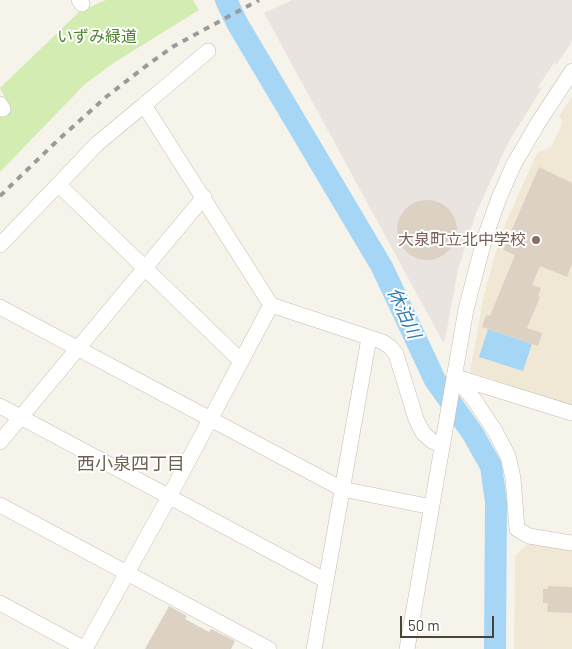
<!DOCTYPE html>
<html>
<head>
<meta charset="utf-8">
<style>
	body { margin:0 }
	#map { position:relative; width:572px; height:649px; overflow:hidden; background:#f6f3eb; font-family:Barlow,sans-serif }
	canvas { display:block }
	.scale { position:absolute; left:400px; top:616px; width:94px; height:22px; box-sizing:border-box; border:2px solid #4b4338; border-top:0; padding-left:6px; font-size:15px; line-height:18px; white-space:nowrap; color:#4b4338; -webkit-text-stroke:4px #fff; paint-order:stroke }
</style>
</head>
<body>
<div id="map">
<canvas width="572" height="649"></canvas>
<div class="scale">50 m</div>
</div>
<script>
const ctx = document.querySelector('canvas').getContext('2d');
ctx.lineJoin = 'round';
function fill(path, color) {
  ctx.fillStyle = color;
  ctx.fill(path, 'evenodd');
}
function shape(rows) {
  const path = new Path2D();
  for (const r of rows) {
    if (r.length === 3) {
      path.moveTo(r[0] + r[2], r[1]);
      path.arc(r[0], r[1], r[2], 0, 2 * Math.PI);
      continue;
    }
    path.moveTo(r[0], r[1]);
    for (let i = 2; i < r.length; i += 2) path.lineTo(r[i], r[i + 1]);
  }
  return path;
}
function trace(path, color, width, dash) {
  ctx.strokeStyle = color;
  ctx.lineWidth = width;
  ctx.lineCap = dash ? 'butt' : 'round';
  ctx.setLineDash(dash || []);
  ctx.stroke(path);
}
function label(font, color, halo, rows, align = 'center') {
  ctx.font = font + ' Barlow,"Noto Sans JP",sans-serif';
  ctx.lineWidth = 4;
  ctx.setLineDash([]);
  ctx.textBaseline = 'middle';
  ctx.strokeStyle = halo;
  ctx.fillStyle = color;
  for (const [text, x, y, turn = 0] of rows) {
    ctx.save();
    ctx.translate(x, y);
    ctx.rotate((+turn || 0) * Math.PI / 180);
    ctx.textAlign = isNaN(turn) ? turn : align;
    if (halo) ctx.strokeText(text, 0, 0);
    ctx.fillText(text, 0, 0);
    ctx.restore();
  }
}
fill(shape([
	[292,0,572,0,572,41,557,64,554,63,538,87,542,88,508,143,476,213,458,269,445,340,443,342,264,13]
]), '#e9e4df');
fill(shape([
	[572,97,572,405,470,372,483,300,494,258,506,222,537,153,551,147,563,122,559,116],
	[533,539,572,547,572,649,514,649,515,556]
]), '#f0e8d5');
fill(shape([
	[106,0,193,0,199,10,115,62,85,84,0,172,0,117,10,108,0,88,79,12]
]), '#d3ecb2');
fill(shape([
	[488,329,532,344,523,371,479,357]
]), '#a6d6f5');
trace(shape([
	[226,0,237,23,382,267,435,380,473,434,491,466,496,502,495,649]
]), '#a6d6f5', 22);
fill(shape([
	[539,167,572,183,572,264,567,277,540,266,532,285,541,288,538,296,540,297,527,328,542,333,538,346,482,327,486,315,490,316,515,255,503,250],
	[427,230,30],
	[548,586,572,587,572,613,547,612,548,603,543,603,543,589,548,589],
	[169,606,187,616,185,619,209,632,211,629,235,641,231,649,145,649]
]), '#dcd1c3');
const minor = shape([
	[79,0,82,4],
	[0,104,3,109],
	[144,105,208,51],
	[59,185,241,361],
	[0,245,98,143,144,105,271,305,383,342,390,347,396,354,416,419,423,433,432,441,442,445],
	[0,307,342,489,432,507],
	[454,376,473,398,495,431,508,456,513,478,517,529,529,536,572,543],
	[456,377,572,413],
	[0,406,319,577,326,579],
	[0,442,204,197],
	[0,505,269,649],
	[0,603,85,649],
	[85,649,169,497,271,305],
	[314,649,369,338],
	[407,649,466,309,485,237,499,198,514,164,538,123,572,71]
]);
trace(minor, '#c6bdb0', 16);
trace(minor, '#fff', 15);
trace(shape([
	[0,196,58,140,106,97,146,66,174,46,259,0]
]), '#9a9a9a', 4, [6, 6]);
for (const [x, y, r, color] of [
	[536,240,5,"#8d6e63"]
]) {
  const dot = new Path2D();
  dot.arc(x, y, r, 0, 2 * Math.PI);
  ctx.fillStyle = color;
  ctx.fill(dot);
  trace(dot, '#fff', 2);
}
label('16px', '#4b8227', '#fff', [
	["いずみ緑道",97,37]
]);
label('16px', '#785e54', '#fff', [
	["大泉町立北中学校",526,240]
], 'right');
label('italic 18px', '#297cb6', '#fff', [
	["休泊川",404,313,65]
]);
label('18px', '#6f614f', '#fff', [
	["西小泉四丁目",131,464]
]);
</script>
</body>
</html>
